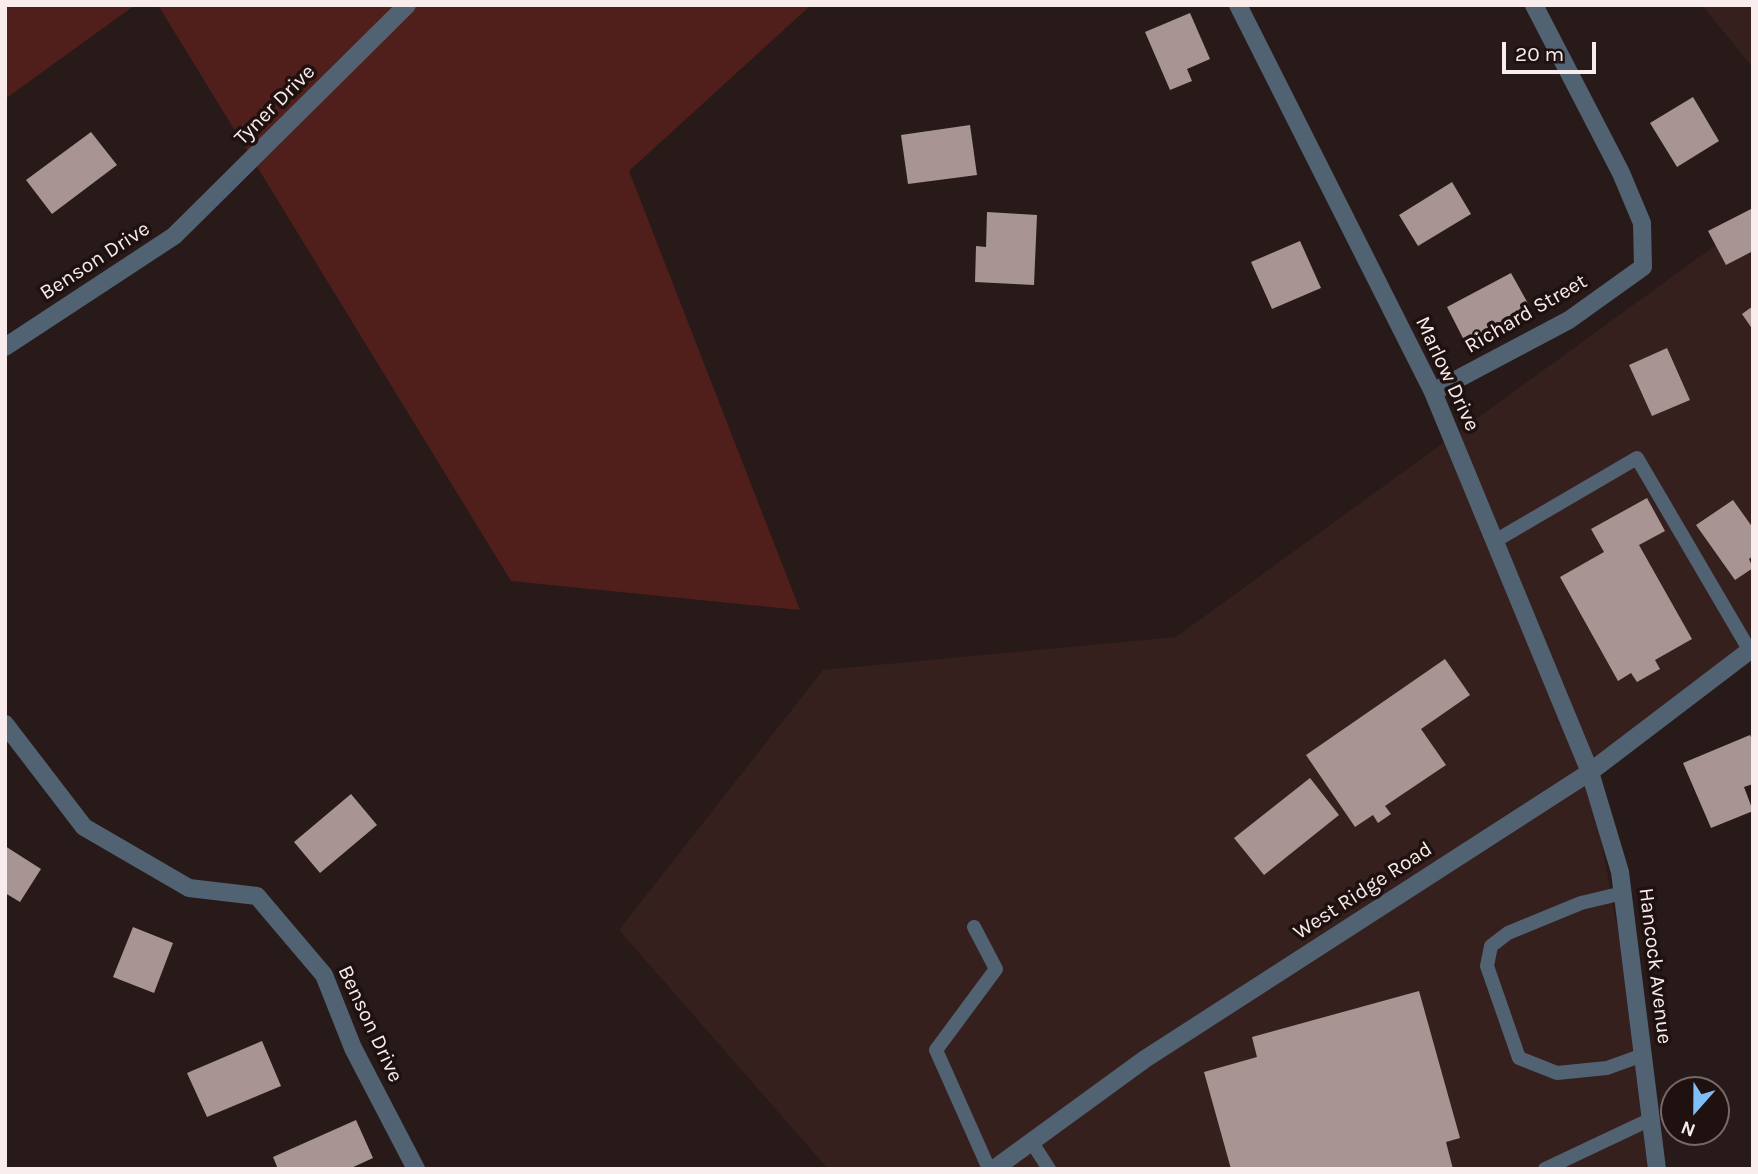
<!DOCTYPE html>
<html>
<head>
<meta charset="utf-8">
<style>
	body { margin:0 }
	#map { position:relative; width:1758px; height:1174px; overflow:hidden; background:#281a18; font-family:Karla,sans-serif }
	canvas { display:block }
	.frame { position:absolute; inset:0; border:7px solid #f8edec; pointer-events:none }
	.north { position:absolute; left:1660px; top:1076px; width:70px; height:70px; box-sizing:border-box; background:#1e110f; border:2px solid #756967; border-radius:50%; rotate:201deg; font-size:19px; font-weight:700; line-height:28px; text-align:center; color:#f8edec }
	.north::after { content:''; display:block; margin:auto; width:24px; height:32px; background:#7ebef9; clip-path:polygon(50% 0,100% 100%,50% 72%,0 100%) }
	.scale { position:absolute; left:1502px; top:42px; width:94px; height:32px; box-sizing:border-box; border:4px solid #f8edec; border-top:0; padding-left:9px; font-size:21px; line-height:24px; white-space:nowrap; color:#f8edec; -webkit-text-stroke:5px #1e110f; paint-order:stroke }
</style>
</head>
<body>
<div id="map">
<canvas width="1758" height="1174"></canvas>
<div class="frame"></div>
<div class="north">N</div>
<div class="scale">20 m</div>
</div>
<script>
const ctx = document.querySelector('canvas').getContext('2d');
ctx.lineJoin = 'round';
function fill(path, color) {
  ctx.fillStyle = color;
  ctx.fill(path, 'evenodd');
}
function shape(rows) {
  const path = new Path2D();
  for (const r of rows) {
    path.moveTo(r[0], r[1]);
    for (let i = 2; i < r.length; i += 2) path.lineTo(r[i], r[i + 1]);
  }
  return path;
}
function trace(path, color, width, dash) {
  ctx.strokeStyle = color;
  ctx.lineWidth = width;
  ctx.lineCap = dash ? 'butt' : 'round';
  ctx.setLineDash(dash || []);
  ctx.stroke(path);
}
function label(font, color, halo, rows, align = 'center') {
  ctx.font = font + ' Karla,sans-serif';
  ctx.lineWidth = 7;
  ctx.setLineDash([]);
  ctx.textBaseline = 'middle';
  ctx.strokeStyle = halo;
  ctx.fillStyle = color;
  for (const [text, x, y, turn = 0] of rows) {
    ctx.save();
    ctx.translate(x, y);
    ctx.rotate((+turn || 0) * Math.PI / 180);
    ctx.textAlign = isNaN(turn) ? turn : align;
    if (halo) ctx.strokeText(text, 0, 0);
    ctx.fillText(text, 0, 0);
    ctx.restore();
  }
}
fill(shape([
	[1702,5,1753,5,1753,68],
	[1753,218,1753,650,1591,766,1602,844,1635,1025,1655,1169,828,1169,619,930,823,670,1176,637]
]), '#35201e');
fill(shape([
	[5,5,135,5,5,99],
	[158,5,811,5,629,171,800,610,511,581]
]), '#501f1c');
fill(shape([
	[1190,13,1210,59,1187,69,1192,81,1170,90,1145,32],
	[1693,97,1719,141,1677,167,1650,123],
	[970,125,977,175,908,184,901,135],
	[91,132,117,165,52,214,26,180],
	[1452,182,1471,214,1418,246,1399,215],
	[1753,208,1753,251,1726,265,1708,231],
	[987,212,1037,215,1034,285,975,282,976,246,986,247],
	[1300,241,1321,288,1272,309,1251,262],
	[1511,273,1530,307,1465,342,1447,307],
	[1753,306,1753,330,1742,314],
	[1667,348,1690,400,1652,416,1629,365],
	[1647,498,1665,531,1639,545,1692,639,1655,660,1660,669,1637,682,1631,673,1618,681,1560,577,1604,552,1591,529],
	[1733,500,1753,528,1753,556,1749,559,1753,568,1735,580,1696,525],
	[1445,659,1470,695,1421,729,1446,765,1385,806,1391,814,1378,823,1373,815,1355,827,1306,755],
	[1750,735,1753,742,1753,784,1744,787,1753,811,1711,828,1683,763],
	[1310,778,1339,815,1264,875,1234,838],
	[351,794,377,825,320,873,294,842],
	[5,846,41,869,20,902,5,893],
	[133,927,173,943,154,993,113,977],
	[1419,991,1460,1138,1446,1142,1453,1169,1231,1169,1204,1072,1257,1057,1252,1037],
	[262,1041,281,1086,207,1117,187,1073],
	[356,1120,373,1158,349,1169,278,1169,273,1157]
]), '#a89593');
trace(shape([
	[1495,541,1637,458,1750,651],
	[1623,893,1581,903,1508,933,1491,946,1487,966,1519,1058,1557,1073,1607,1068,1643,1055],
	[974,927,996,969,936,1050,989,1169],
	[1031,1141,1049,1169],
	[1545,1169,1651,1119]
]), '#516273', 14);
trace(shape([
	[1238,5,1433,392,1590,772,1620,872,1657,1169],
	[5,347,174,236,407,5],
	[1433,392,1569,320,1643,267,1642,223,1621,173,1534,5],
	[5,724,84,827,189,888,257,896,324,975,353,1048,416,1169],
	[994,1169,1145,1059,1590,772,1753,648]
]), '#516273', 18);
label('21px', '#f8edec', '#1e110f', [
	["Tyner Drive",275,105,-45],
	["Benson Drive",95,261,-33],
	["Richard Street",1526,314,-30],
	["Marlow Drive",1447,374,65],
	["West Ridge Road",1363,891,-33],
	["Hancock Avenue",1655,966,83],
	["Benson Drive",370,1024,65]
]);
</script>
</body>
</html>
